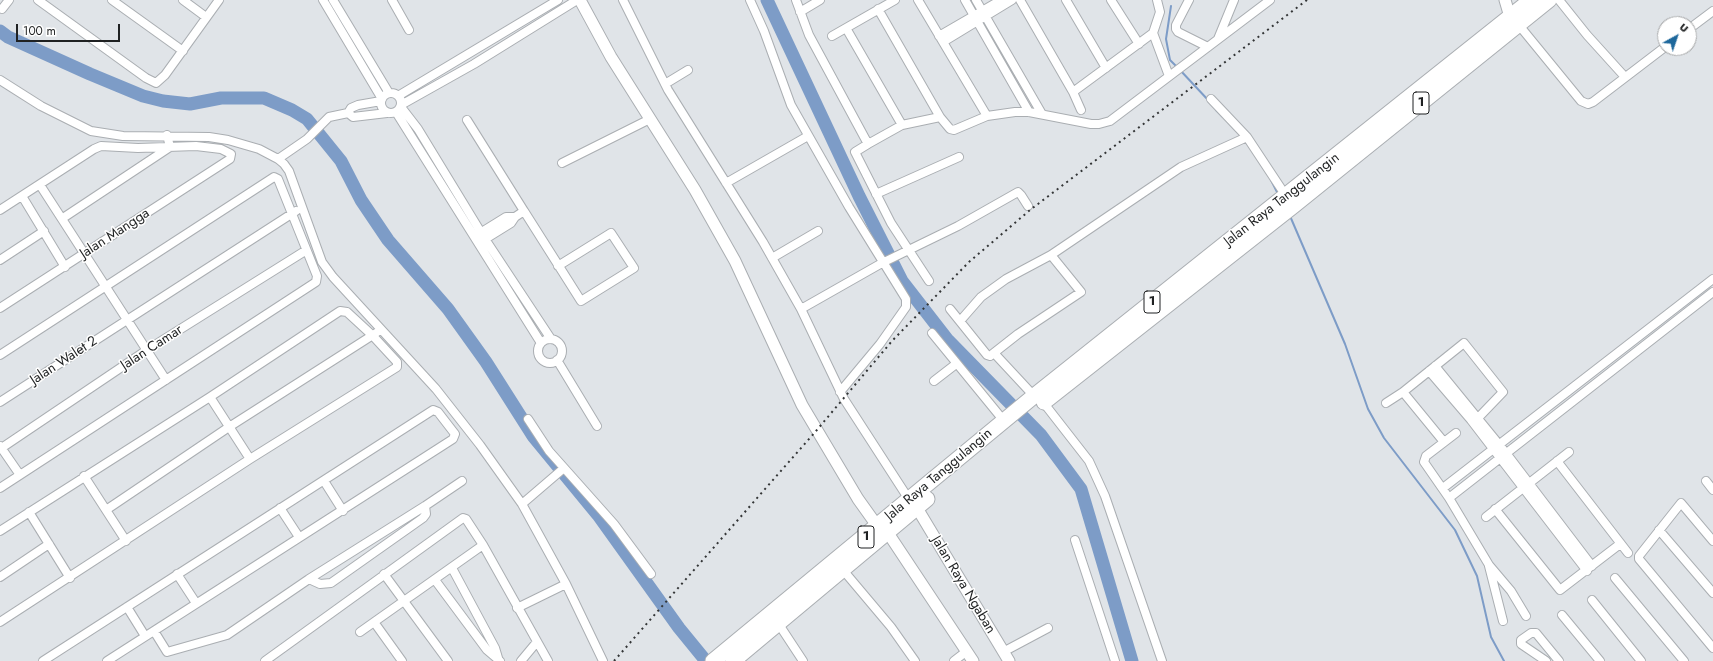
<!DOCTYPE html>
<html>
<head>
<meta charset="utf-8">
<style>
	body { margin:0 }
	#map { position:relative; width:1713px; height:661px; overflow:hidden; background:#e0e4e8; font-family:Jost,sans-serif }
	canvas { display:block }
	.north { position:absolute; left:1657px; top:16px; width:40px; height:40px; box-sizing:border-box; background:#fff; border:1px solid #a5a6a7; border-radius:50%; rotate:40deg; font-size:11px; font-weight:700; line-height:16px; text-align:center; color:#1f2122 }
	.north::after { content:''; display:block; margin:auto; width:14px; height:18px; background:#1d679b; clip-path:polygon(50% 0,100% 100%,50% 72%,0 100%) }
	.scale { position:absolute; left:16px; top:24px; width:104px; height:18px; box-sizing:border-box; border:2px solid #1f2122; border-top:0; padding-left:5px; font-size:12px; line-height:14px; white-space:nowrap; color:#1f2122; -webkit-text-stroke:3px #fff; paint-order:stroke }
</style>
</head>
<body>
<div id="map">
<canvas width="1713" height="661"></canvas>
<div class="north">U</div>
<div class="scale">100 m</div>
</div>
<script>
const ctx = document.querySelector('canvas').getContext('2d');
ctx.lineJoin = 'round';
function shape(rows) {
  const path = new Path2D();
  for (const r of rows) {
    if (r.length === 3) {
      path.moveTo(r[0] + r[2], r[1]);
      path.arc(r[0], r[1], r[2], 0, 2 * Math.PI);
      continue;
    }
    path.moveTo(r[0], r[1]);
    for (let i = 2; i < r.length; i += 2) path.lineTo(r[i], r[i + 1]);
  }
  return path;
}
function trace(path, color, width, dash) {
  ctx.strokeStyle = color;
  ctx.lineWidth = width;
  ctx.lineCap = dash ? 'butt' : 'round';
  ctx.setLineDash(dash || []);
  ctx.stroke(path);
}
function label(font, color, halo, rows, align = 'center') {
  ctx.font = font + ' Jost,sans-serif';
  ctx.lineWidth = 3;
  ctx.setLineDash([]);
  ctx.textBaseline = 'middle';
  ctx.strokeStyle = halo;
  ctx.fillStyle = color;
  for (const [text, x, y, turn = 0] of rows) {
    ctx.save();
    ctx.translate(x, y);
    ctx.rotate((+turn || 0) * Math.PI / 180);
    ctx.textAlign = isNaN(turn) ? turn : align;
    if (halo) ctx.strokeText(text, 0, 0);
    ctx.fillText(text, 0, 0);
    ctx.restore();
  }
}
trace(shape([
	[1171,6,1166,39,1170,60,1177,67],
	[1180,70,1209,101],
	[1216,110,1223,117],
	[1271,180,1278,194],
	[1290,216,1345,344,1368,409,1384,438,1455,530,1477,576,1491,637,1504,661]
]), '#7d9cc7', 2);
trace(shape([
	[767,0,859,196,902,281,947,339,1041,435,1081,489,1132,661],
	[0,31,8,37,90,74,143,96,163,101,190,104,221,98,264,98,292,110,307,119,341,161,361,200,388,240,448,309,486,362,533,436,598,515,679,628,706,661]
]), '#7d9cc7', 13);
const street = shape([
	[38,0,146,78,156,83,165,75,219,0],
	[112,0,183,51],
	[183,0,206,17],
	[323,0,382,99],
	[333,0,389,93],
	[392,0,409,30],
	[623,0,668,90,763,242,801,309,844,399,910,501],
	[750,0,764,31,791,105,849,207,906,299,906,307,880,344,840,392],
	[796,0,809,35,868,144,902,125,940,117,950,129,954,130,987,116,1015,112,1029,112,1091,124,1099,124,1110,121,1270,0],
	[918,0,987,116],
	[965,0,1029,112],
	[976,0,1042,114],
	[1020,0,1073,92,1153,33],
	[1066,0,1106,68],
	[1111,0,1139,44],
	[1157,0,1160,12,1153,33,1169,76],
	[1189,0,1176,25,1176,29,1178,32,1208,47],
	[1559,0,1587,35,1625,77],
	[2,9,9,0],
	[878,9,940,117],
	[800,12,820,0],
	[1518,24,1581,101,1588,104,1593,102,1665,47],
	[846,28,902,125],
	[1689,29,1713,11],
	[832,36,895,0],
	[939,36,1001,0],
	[1218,39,1234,0],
	[943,42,1012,0],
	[0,80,41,106,91,131,123,136,209,137,228,140,259,149,278,159,284,164,289,171,322,262,333,277,436,389,480,445,522,504,566,584,603,661],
	[665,84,688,70],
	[1073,92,1081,110],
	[391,103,10],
	[398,96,558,0],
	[1211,99,1247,137,1286,196],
	[401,105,474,64,577,0],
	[401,107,418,129,485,239,551,339],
	[396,112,541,343],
	[348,113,353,117,387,113],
	[467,120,524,211,515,217,511,223,482,241],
	[868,144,855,152,891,223,929,281],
	[278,159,307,139,329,117,348,113,351,108,358,105,381,101],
	[562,163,650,119],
	[726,183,808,136],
	[40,185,166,380],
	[876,194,959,157],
	[22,196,65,267],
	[0,210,94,149,101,146,138,148,196,146,221,149,231,154,230,159,0,308],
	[524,211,581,301,634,268,611,233,558,266],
	[63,218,170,147,167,135],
	[477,235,506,217,515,217],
	[772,258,818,231],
	[0,260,44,231],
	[801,309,882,263,958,226,1018,192,1021,195,1028,206],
	[950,309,987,355,990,356,1018,334,1081,292,1051,255],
	[960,321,981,297,1006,279,1051,255,1181,167,1247,137],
	[932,333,1004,421],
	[550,351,12],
	[994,353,1034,396],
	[0,355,274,177,278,179,317,276,316,282,0,488],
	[557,360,597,426],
	[1435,366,1506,453,1592,566],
	[1429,371,1471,420,1587,571],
	[934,381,956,364],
	[1403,392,1444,442],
	[210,397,250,459],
	[0,402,296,211],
	[1043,402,1089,461,1105,496,1162,661],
	[1386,403,1403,392,1464,343,1503,392,1478,418],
	[528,419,549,451,614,524,651,574],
	[1456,433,1426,456,1424,462,1449,498,1489,565,1511,591,1526,616],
	[0,446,20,475],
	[0,449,147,350,305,251],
	[1557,461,1628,553],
	[84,476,126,541],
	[324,481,343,511],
	[1706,481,1713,490],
	[1443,488,1713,279],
	[1449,498,1713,292],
	[522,504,564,468],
	[280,508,299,537],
	[1495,509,1560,590,1620,544],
	[106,510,229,427,376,333],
	[29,512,70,578],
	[1486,517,1569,452],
	[1659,530,1713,593],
	[0,531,210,397,340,311,347,312,373,336,397,362,397,367,250,459,0,622],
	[1075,540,1115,661],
	[1713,541,1681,503,1639,556,1639,559,1713,648],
	[1489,566,1503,621],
	[452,568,495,648,498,658],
	[843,570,891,627,915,661],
	[177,574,196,603],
	[384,574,448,661],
	[0,577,49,544],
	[1615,578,1684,661],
	[309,579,320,584,331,583,423,518,426,514,425,506],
	[435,580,487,650,500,661],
	[1592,600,1641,661],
	[127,607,145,636],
	[517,608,566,584],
	[1562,615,1600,661],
	[374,622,402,661],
	[778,623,803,661],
	[154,631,167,652,227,635,309,579,425,506,462,481],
	[360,632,483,545],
	[1003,652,1048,628],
	[43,661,433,410,438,412,455,434,453,439,107,661],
	[265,661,463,518,466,519,483,545,548,661],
	[521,661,536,643],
	[954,661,967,651],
	[1546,661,1521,644,1521,640,1531,633,1536,633,1559,661]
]);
const secondary = shape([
	[580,0,611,57,695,190,735,261,802,405,858,499,878,527],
	[1505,0,1510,17],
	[917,508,1009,661],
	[888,533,973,661]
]);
const highway = shape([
	[1044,402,1293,206,1549,0],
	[713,661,1034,396,1531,0],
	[733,661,927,499]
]);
trace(street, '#aaaeb2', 10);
trace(secondary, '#aaaeb2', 13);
trace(highway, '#aaaeb2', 17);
trace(street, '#fff', 8);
trace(secondary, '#fff', 11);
trace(highway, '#fff', 15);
trace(shape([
	[614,661,816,431,892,341,969,262,1030,210,1307,0]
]), '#333536', 2, [2, 4]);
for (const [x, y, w] of [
	[1421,103,16],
	[1152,302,16],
	[866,537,16]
]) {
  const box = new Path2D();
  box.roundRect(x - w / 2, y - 11, w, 22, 3);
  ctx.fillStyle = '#fff';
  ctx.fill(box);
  trace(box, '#1f2122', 1);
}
label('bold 13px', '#1f2122', null, [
	["1",1421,103],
	["1",1152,302],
	["1",866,537]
]);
label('14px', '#1f2122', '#fff', [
	["Jalan Raya Tanggulangin",1282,200,-38],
	["Jalan Mangga",115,234,-33],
	["Jalan Camar",152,348,-33],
	["Jalan Walet 2",64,361,-33],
	["Jala Raya Tanggulangin",939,475,-40],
	["Jalan Raya Ngaban",963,585,59]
]);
</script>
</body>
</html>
